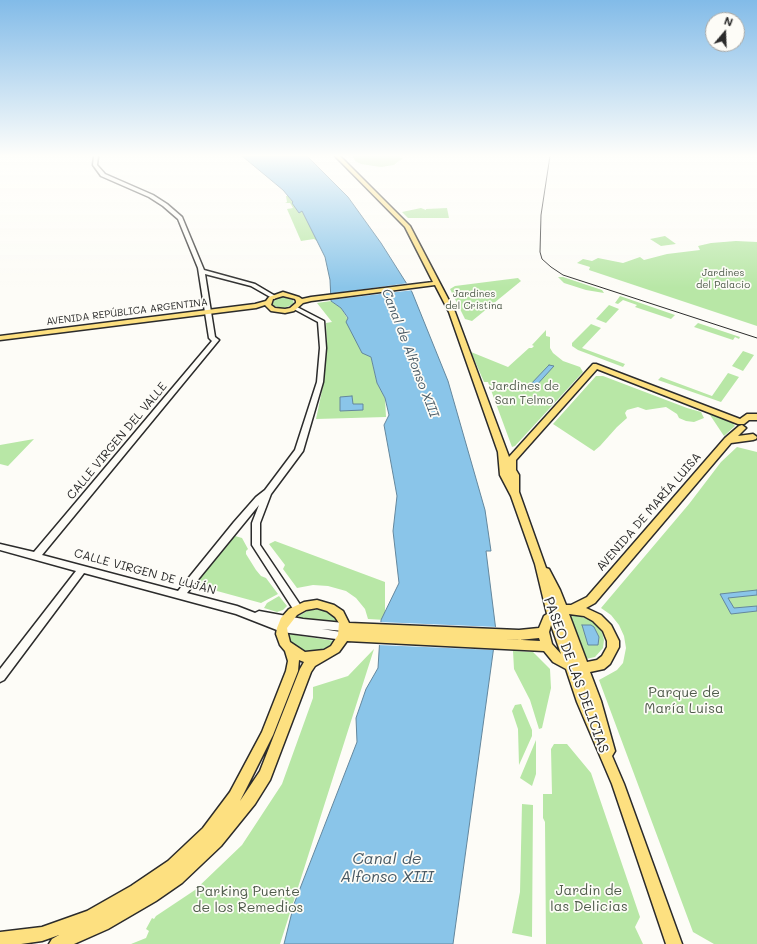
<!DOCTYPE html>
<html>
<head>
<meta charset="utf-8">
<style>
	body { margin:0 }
	#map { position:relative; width:757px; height:944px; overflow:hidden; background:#fdfcf7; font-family:Mali,sans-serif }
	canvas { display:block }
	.north { position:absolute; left:705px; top:12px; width:40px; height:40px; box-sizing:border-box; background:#fdfcf7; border:1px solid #a9a8a5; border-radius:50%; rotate:19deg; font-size:11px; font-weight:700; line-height:16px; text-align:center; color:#2b2b2b }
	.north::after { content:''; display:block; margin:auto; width:14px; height:18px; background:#2b2b2b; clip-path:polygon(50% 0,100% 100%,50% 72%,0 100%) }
</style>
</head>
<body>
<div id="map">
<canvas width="757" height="944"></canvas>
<div class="north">N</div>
</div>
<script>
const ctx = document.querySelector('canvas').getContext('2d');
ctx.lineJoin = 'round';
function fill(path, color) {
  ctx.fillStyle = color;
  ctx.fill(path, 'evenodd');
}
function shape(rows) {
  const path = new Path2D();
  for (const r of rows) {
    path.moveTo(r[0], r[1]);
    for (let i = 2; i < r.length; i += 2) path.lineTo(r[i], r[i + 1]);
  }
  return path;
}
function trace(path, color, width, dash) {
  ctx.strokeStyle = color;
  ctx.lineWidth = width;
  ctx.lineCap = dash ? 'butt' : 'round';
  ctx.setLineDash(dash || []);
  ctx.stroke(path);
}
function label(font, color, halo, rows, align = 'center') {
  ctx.font = font + ' Mali,sans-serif';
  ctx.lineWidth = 3.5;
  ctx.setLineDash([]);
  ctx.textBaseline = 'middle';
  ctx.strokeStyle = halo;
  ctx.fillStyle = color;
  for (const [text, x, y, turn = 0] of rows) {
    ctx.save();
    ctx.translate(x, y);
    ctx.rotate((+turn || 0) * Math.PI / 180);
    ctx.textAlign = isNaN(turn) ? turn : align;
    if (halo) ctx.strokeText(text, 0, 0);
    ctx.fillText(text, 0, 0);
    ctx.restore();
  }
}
fill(shape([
	[353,156,400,156,400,158,403,158,394,165,381,167,361,164,355,161],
	[286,196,288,196,300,211,302,211,317,241,314,239,301,241,287,209,293,208,290,203,285,203,287,202],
	[421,208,426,210,426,209,447,208,449,218,408,218,402,212],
	[665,236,676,244,661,246,650,239],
	[736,241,757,242,757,326,589,270,590,267,577,263,583,259,592,261,598,258,623,263,640,257,644,260,667,254,700,250,698,246,711,243],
	[558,277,563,277,602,290,604,293,586,290,564,283],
	[518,278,521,281,472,321,465,319,450,289,455,286],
	[620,296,675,315,671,319,635,307,637,305,623,300,618,304,615,303],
	[282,297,293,300,294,304,284,308,274,306,272,304,275,300],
	[331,301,341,308,371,357,377,383,385,398,386,417,316,419,323,386,327,348,326,323,332,322,317,303],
	[609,305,619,309,606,323,596,319],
	[698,323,740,337,739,339,735,337,733,340,694,327],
	[591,324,601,328,582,348,625,364,623,367,578,350,572,346,572,343],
	[546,330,546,336,550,337,550,348,553,353,563,361,580,367,583,372,515,446,512,447,488,382,484,382,471,352,508,367,529,348,532,348,534,346,532,345],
	[743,351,754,355,743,371,732,366],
	[728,373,739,377,721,402,658,380,661,377,712,396],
	[596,376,603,376,687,408,701,412,704,418,694,422,686,421,679,418,677,414,666,407,646,410,638,407,627,410,625,413,627,418,617,427,600,446,594,451,553,424],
	[708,412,732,422,735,426,724,436],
	[34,439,8,466,0,464,0,445],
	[737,447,757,452,757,944,714,944,693,932,599,680,617,670,623,663,626,648,624,636,619,625,611,615,601,608,689,504,721,462],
	[235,536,242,538,248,549,246,551,246,554,256,570,261,576,266,578,278,594,261,603,195,585,227,543],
	[275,541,385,582,385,620,368,619,365,609,356,598,346,591,328,586,313,585,297,588,283,569,285,565,269,544],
	[279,596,287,606,283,610,277,612,264,608,267,603],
	[311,609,327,611,336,618,338,622,295,618],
	[570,614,589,619,597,625,602,632,604,640,603,648,595,657,586,659],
	[289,634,335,641,332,646,324,650,309,653,295,646,290,640],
	[374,649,280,944,131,944,146,938,149,931,146,929,152,918,154,919,156,916,195,890,242,845,282,784,313,698,313,687,348,676],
	[513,651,533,652,550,669,551,688,542,728,539,729,530,700,514,669],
	[521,704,532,730,532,736,519,765,518,729,512,711,515,705],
	[536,740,536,774,532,786,520,778],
	[554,744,567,744,591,773,640,917,635,927,643,944,546,944,545,822,543,818,543,794,552,794,551,749],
	[522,804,533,805,532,937,512,933,520,892]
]), '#b8e7a6');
const water = shape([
	[242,156,307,156,348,197,381,243,412,292,448,381,485,510,491,551,486,551,496,631,453,944,284,944,294,904,357,742,356,718,366,689,378,668,381,620,399,583,393,531,397,496,384,425,389,415,385,398,377,383,371,357,362,353,346,322,348,318,341,308,331,301,330,280,325,257,302,211,299,213,292,203,293,202,283,190,242,156],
	[549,365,554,366,534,388,529,386,549,365],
	[352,396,353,404,363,404,363,410,340,411,340,397,352,396],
	[757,590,757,595,728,598,734,608,757,606,757,611,731,614,720,594,757,590],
	[582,625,591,625,594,627,599,637,598,645,588,645,582,625]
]);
fill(water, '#8ac5e9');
trace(water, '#64879d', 1);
fill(shape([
	[409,283,414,290,329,300,328,294],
	[379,622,497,627,498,631,495,650,378,645]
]), '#fdfcf7');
const secondary = shape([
	[94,156,98,156,97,165,105,174,153,195,167,204,182,217,204,270,255,284,277,297,274,299,272,298,251,286,205,274,215,337,219,340,42,555,178,591,234,522,256,497,265,490,295,450,317,382,320,348,318,322,292,308,293,307,297,307,324,321,326,348,323,382,303,451,271,494,260,523,260,545,303,609,301,612,298,613,295,612,252,545,252,523,259,505,187,593,237,606,255,613,259,611,303,619,344,623,347,624,349,627,347,630,344,631,322,629,347,633,349,636,347,639,344,640,282,632,236,614,84,573,4,680,0,682,0,669,76,571,0,550,0,544,34,552,212,341,209,338,198,268,178,219,163,206,149,197,101,176,93,165,94,156]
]);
const primary = shape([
	[335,156,340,156,410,226,455,312,509,457,593,364,596,364,740,419,747,414,757,414,757,420,749,420,744,424,738,424,597,369,516,460,516,470,519,475,519,492,546,568,549,569,560,590,566,605,571,605,587,597,725,438,739,426,742,425,746,428,738,436,753,434,757,437,756,439,753,440,731,443,595,603,586,608,601,615,611,625,619,641,619,647,610,664,604,669,590,672,601,701,615,751,612,756,624,784,682,944,666,944,612,784,577,702,566,669,553,662,544,651,347,641,339,652,315,666,311,672,270,780,255,804,221,846,182,883,156,901,108,929,74,944,49,944,52,939,59,935,42,941,21,944,0,944,0,932,42,927,87,911,131,886,168,861,203,828,230,792,262,732,286,671,288,661,285,651,280,645,276,634,277,628,281,618,289,609,304,602,317,600,334,605,343,611,349,623,519,630,539,628,544,616,547,614,535,564,511,496,500,475,498,452,449,312,435,285,311,301,303,303,294,311,285,313,271,311,265,305,256,308,0,340,0,336,255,304,266,301,269,297,283,292,299,297,302,299,311,297,433,282,405,227,335,156],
	[283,296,295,299,296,301,296,303,290,308,285,309,275,308,271,305,273,299,283,296],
	[317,608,327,611,335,617,339,623,338,635,331,646,324,650,305,652,290,642,288,634,287,628,297,615,306,610,317,608],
	[569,614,584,616,593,621,603,631,607,641,607,647,602,656,597,660,587,662,569,614],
	[551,625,561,654,552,644,549,632,551,625],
	[539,638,540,641,504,639,519,640,539,638],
	[299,660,304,662,300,669,260,771,240,801,273,735,298,671,299,660],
	[579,673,589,701,590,704,579,672,579,673]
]);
trace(secondary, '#2b2b2b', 3);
trace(primary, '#2b2b2b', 3);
fill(secondary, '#fdfcf7');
fill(primary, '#fde080');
trace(shape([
	[550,156,541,215,540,252,542,259,551,267,563,275,757,338]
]), '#2b2b2b', 1);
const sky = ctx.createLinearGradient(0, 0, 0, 288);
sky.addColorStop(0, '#82bbe8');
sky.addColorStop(0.54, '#fefefb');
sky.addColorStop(1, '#fefefb00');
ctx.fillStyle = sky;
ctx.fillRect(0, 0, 757, 288);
label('10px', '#4e5a4a', '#fdfcf7', [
	["Jardines",723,273],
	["del Palacio",723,285],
	["Jardines",474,294],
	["del Cristina",474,306]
]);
label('10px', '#2b2b2b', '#fdfcf7', [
	["AVENIDA REPÚBLICA ARGENTINA",127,312,-7]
]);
label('12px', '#4e5a4a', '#fdfcf7', [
	["Jardines de",524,386],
	["San Telmo",524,400]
]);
label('12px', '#2b2b2b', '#fdfcf7', [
	["CALLE VIRGEN DEL VALLE",117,441,-50],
	["AVENIDA DE MARÍA LUISA",649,512,-49],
	["CALLE VIRGEN DE LUJÁN",145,572,15]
]);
label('italic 13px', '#485964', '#fdfcf7', [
	["Canal de Alfonso XIII",410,353,69]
]);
label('14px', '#2b2b2b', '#fdfcf7', [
	["PASEO DE LAS DELICIAS",576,675,70]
]);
label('14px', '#4e5a4a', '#fdfcf7', [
	["Parque de",684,693],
	["María Luisa",684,709],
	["Jardin de",589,891],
	["las Delicias",589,907],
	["Parking Puente",248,892],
	["de los Remedios",248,908]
]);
label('italic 16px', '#485964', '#fdfcf7', [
	["Canal de",387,859],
	["Alfonso XIII",387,877]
]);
</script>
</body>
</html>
